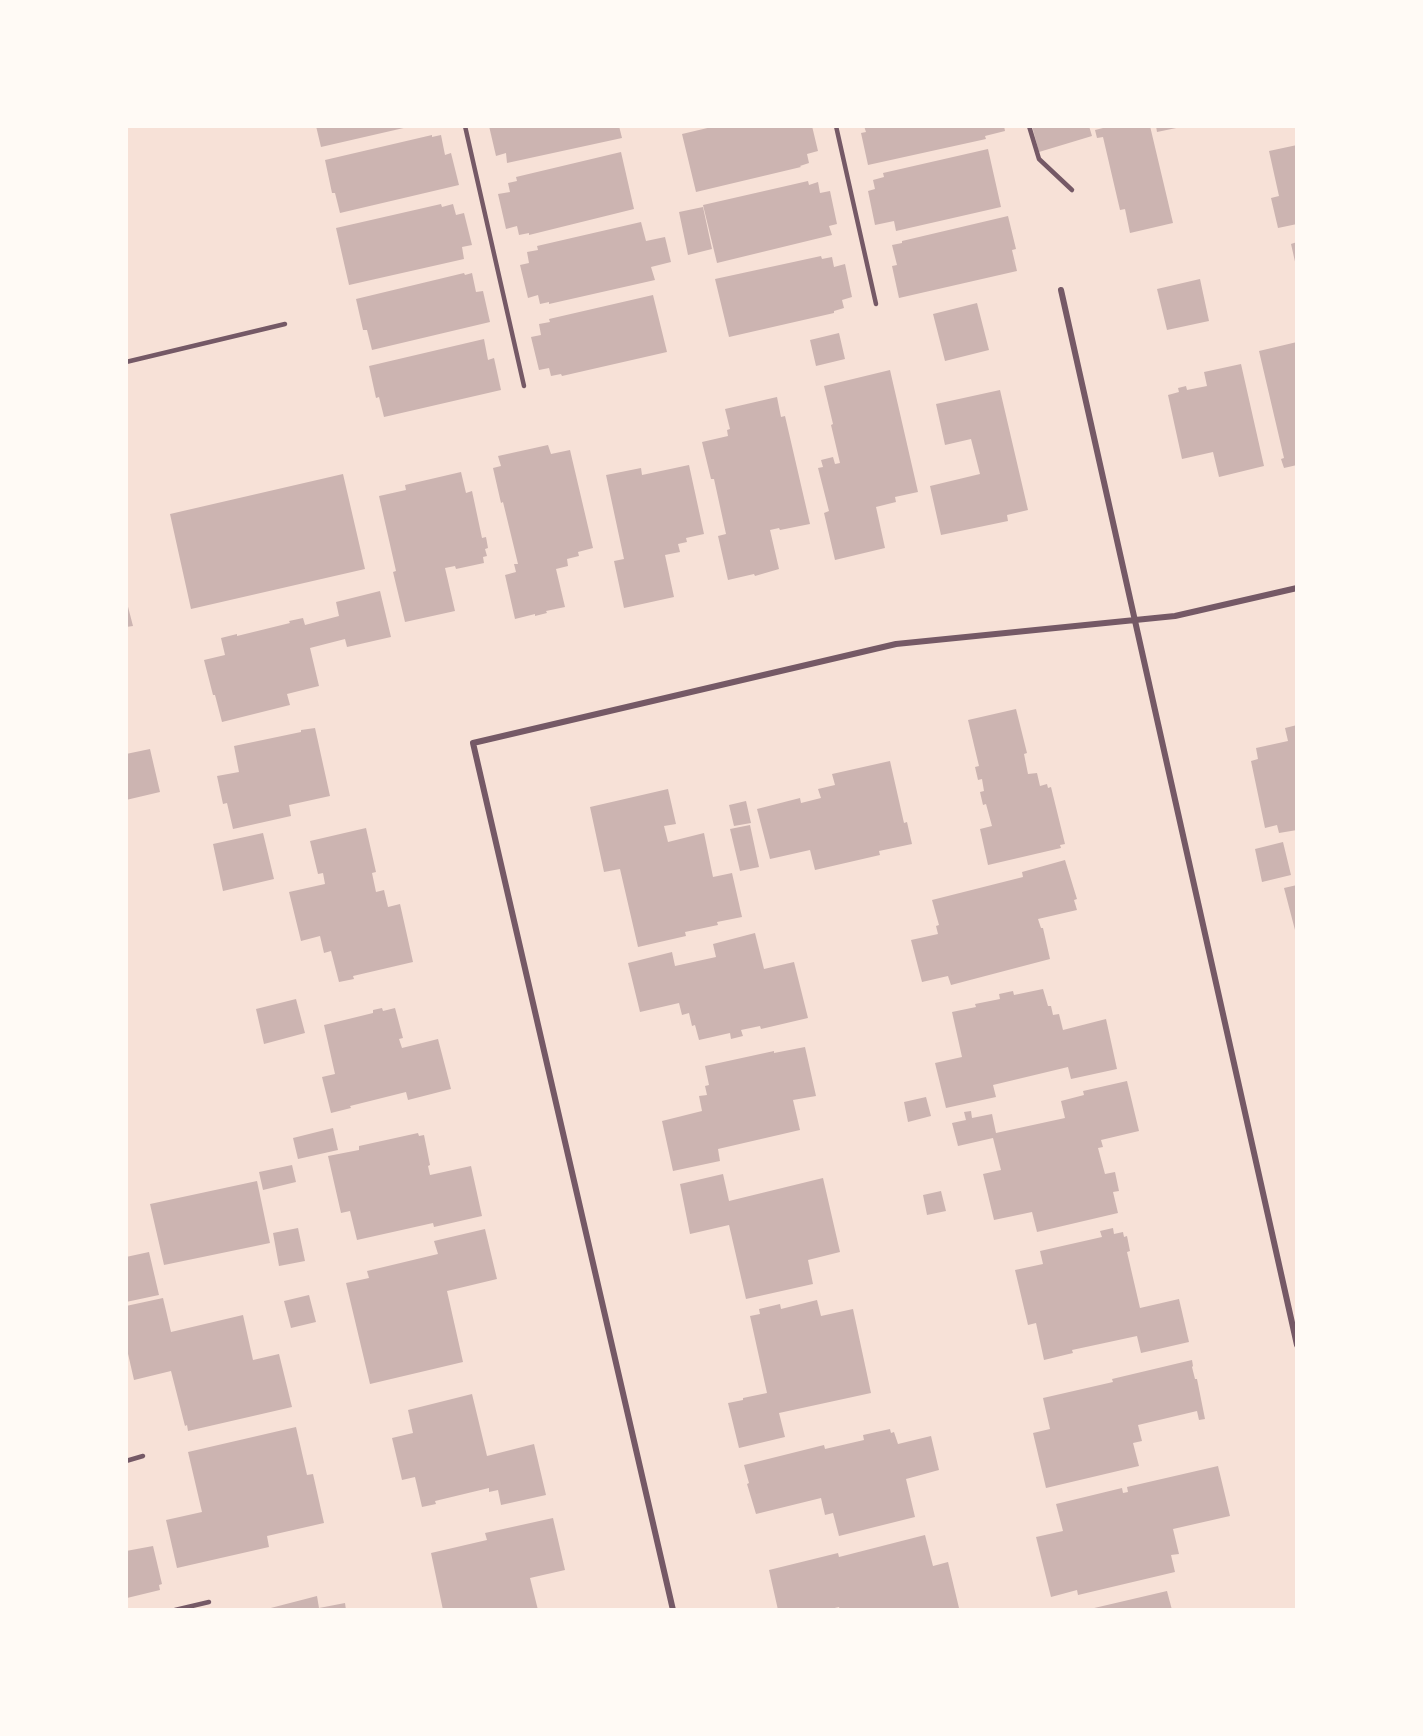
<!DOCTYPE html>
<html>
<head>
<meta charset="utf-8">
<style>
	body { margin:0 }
	#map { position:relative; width:1423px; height:1736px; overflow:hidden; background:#f7e1d7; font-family:Poppins,sans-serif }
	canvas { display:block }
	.frame { position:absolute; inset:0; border:128px solid #fffaf5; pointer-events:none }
</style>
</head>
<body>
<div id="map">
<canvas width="1423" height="1736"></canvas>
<div class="frame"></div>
</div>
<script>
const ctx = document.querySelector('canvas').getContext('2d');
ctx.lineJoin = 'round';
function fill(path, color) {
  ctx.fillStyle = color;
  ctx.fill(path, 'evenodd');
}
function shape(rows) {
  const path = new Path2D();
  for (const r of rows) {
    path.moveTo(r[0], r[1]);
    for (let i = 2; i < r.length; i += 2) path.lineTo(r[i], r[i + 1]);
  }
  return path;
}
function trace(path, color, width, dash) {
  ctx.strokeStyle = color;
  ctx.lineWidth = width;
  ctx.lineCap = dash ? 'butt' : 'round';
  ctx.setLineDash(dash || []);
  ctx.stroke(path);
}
fill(shape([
	[316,126,407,126,408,127,321,147],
	[489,126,619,126,622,138,507,163,506,153,496,156],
	[716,126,812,126,818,151,807,154,809,163,800,166,801,167,696,192,682,134],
	[864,126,1004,126,1005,131,985,136,986,139,868,165,861,133,866,132],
	[1032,126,1089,126,1092,136,1039,152],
	[1102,126,1150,126,1173,223,1130,233,1125,209,1120,210,1103,137,1097,138,1095,130,1103,128],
	[1156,126,1181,126,1181,127,1157,132],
	[432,135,432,137,441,135,445,155,451,153,459,185,340,213,335,193,332,193,325,160],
	[1297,145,1297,224,1278,228,1271,198,1279,196,1269,151],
	[988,149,1001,207,896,231,894,221,875,225,868,191,875,189,873,180,884,177,883,173],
	[621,152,634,209,529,235,529,233,519,235,517,226,506,229,498,194,510,192,508,183,517,181,516,177],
	[808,181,809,185,818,182,820,193,830,191,837,224,829,226,832,235,717,263,703,205],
	[441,204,442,207,453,204,456,215,464,213,472,245,462,247,464,259,349,285,336,228],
	[703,207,712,249,688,255,679,212],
	[1008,216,1016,249,1012,250,1017,271,899,298,892,266,897,265,892,245,902,243,902,241],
	[641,222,646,241,665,237,671,262,651,267,655,280,549,304,549,302,540,304,538,295,528,298,520,265,529,263,527,252,538,250,537,246],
	[1297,242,1297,266,1296,266,1291,244],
	[821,256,822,259,832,257,834,267,845,264,852,297,842,300,844,308,834,311,834,313,729,337,715,279],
	[464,273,465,275,472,273,476,292,483,291,490,322,372,350,367,330,363,330,356,299],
	[1200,279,1209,321,1167,330,1157,289],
	[653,295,667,352,562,376,561,374,551,376,549,368,539,370,531,337,541,335,539,324,550,322,549,319],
	[977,303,989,350,945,361,933,314],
	[839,333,845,359,816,366,810,340],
	[484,339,488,360,494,358,501,390,384,417,379,397,376,398,369,366],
	[1297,342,1297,465,1284,468,1281,459,1284,458,1259,351],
	[1241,364,1264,466,1219,477,1213,452,1182,459,1168,395,1179,392,1178,388,1186,386,1187,390,1207,386,1204,372],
	[890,370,918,492,895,497,896,502,876,507,885,548,835,560,824,513,829,511,818,468,823,467,821,460,833,457,835,464,840,463,831,425,833,424,824,386],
	[1000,390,1028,510,1007,515,1008,521,941,535,930,486,980,474,971,439,945,445,936,404],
	[777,397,781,417,785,416,810,524,780,530,779,528,770,530,779,569,755,576,754,574,728,580,718,536,726,534,714,479,711,479,702,442,728,436,727,430,730,429,725,409],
	[548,445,551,454,570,450,593,548,578,552,579,556,567,559,568,566,556,569,565,607,546,611,547,613,535,616,535,614,515,619,505,575,516,572,514,564,518,564,503,502,501,503,493,468,501,466,498,456],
	[689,465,704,534,686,538,687,542,678,544,680,552,665,555,674,597,624,608,614,561,624,559,606,475,641,468,642,475],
	[461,472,466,493,472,491,482,538,486,537,488,548,485,549,487,556,483,557,484,563,456,569,455,566,445,568,455,611,405,622,393,572,396,571,379,496,406,490,405,485],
	[343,474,365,569,191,609,170,514],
	[380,591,391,637,347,647,345,639,310,648,319,686,287,694,290,705,222,722,215,695,213,695,204,660,225,655,221,638,237,634,237,636,290,623,289,621,303,618,305,625,339,616,336,602],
	[126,599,133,626,126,627],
	[1016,709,1027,753,1024,754,1028,774,1037,773,1040,786,1047,784,1048,788,1051,787,1065,844,1060,845,1061,848,988,865,980,829,992,826,986,804,983,805,980,792,984,791,982,779,978,780,975,767,979,766,968,720],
	[1297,725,1297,830,1279,833,1277,825,1265,828,1251,761,1258,759,1256,748,1288,741,1285,728],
	[315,728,330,796,289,805,291,816,233,829,227,803,223,804,217,776,239,772,234,746,301,732,301,730],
	[150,749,160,792,126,800,126,754],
	[890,761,904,823,907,822,912,844,879,851,880,855,815,870,810,850,770,859,757,809,800,798,801,803,821,798,818,789,835,785,832,774],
	[668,789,676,824,664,826,668,842,704,833,713,877,732,873,742,917,717,922,718,925,685,932,686,936,638,947,620,869,604,872,590,807],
	[746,801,751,823,734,826,729,805],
	[750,825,759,867,740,871,730,829],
	[366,828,376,872,372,873,376,892,384,890,388,907,400,904,413,962,353,976,354,979,339,982,331,951,324,953,320,936,301,941,289,892,325,884,323,873,318,874,310,841],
	[263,833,274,879,223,891,213,844],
	[1283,842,1291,875,1262,882,1255,849],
	[1065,860,1077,899,1074,900,1077,910,1038,919,1041,928,1043,928,1050,959,951,985,948,976,922,982,911,940,938,934,936,926,939,925,932,900,1023,877,1022,872],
	[1297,885,1297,929,1295,930,1284,888],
	[755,933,764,969,794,962,808,1018,761,1029,760,1026,741,1030,743,1036,731,1039,730,1033,699,1040,695,1025,692,1026,689,1013,682,1015,679,1003,640,1012,628,963,672,952,675,966,716,957,713,944],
	[1043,989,1048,1006,1051,1006,1053,1015,1059,1014,1063,1030,1106,1019,1117,1069,1071,1079,1068,1067,993,1085,996,1097,946,1108,935,1063,962,1057,952,1012,976,1007,975,1004,1000,999,999,994,1013,991,1014,995],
	[296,999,305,1033,264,1044,256,1009],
	[382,1008,383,1011,395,1008,403,1038,399,1039,402,1048,438,1039,451,1089,408,1100,406,1092,350,1106,351,1108,331,1113,322,1077,335,1074,324,1025,373,1013,373,1010],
	[805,1047,816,1096,793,1100,800,1130,718,1149,720,1161,673,1171,662,1121,702,1111,699,1096,707,1095,705,1086,709,1085,705,1066,774,1051,774,1053],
	[1127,1081,1139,1131,1101,1140,1103,1147,1098,1148,1105,1174,1115,1172,1119,1191,1113,1192,1118,1213,1037,1232,1032,1212,994,1220,983,1174,1001,1170,993,1138,958,1146,952,1123,966,1120,964,1112,971,1111,972,1118,992,1114,996,1133,1065,1118,1061,1101,1084,1095,1083,1091],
	[926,1097,931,1116,908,1122,904,1102],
	[333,1128,338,1150,298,1159,293,1138],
	[418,1133,419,1136,424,1135,430,1165,428,1166,430,1175,471,1166,482,1216,434,1227,433,1223,357,1240,350,1211,341,1213,328,1156,359,1150,359,1146],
	[292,1165,296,1182,263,1190,259,1172],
	[723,1174,729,1201,823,1178,840,1252,808,1260,813,1284,746,1299,729,1225,690,1234,680,1184],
	[257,1181,270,1243,164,1265,150,1204],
	[941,1191,946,1211,927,1215,923,1195],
	[298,1228,305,1261,279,1266,273,1233],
	[1113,1228,1114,1234,1123,1232,1124,1237,1127,1236,1130,1251,1127,1252,1140,1308,1179,1299,1189,1342,1141,1353,1137,1336,1072,1350,1073,1353,1044,1360,1036,1323,1028,1325,1015,1270,1043,1264,1040,1251,1102,1237,1100,1231],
	[485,1229,497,1279,447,1291,463,1362,370,1384,346,1283,369,1278,367,1271,438,1254,434,1241],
	[149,1252,159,1295,126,1302,126,1257],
	[309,1295,316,1322,291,1328,284,1301],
	[163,1298,171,1332,243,1315,253,1360,279,1354,292,1407,188,1431,187,1425,185,1426,171,1371,134,1380,126,1345,126,1306],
	[817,1300,821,1316,853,1309,871,1393,779,1413,785,1437,739,1448,728,1403,743,1400,743,1398,767,1393,750,1316,760,1314,759,1309,780,1304,781,1309],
	[1192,1360,1193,1366,1192,1367,1195,1379,1197,1379,1205,1419,1199,1420,1197,1411,1138,1425,1142,1441,1133,1443,1139,1466,1046,1488,1033,1433,1050,1429,1043,1398,1113,1382,1112,1379],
	[472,1394,487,1456,534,1444,546,1495,501,1505,498,1490,489,1492,489,1488,435,1501,436,1504,422,1507,415,1477,402,1480,392,1438,413,1433,408,1410],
	[296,1427,307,1475,313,1474,324,1523,267,1536,269,1547,177,1568,166,1520,202,1512,188,1452],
	[890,1429,891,1433,894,1432,898,1444,931,1436,939,1470,906,1479,915,1517,839,1536,833,1513,825,1515,821,1498,756,1514,747,1484,749,1483,744,1465,824,1445,825,1449,864,1440,863,1435],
	[1218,1466,1230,1516,1173,1529,1179,1554,1171,1555,1175,1572,1078,1595,1077,1590,1051,1597,1036,1537,1063,1531,1056,1504,1122,1488,1123,1493,1128,1492,1127,1487],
	[553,1518,565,1570,530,1578,538,1610,443,1610,431,1553,487,1540,485,1533],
	[925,1535,933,1566,948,1562,959,1608,949,1610,840,1610,839,1607,826,1610,778,1610,769,1570,838,1553,839,1557],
	[153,1546,162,1584,159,1585,160,1590,127,1598,126,1551],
	[1167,1591,1172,1610,1090,1610,1090,1609],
	[317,1596,319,1608,345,1603,346,1610,263,1610]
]), '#ccb4b1');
trace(shape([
	[465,126,524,386],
	[836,126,876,304],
	[1029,126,1039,159,1072,190],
	[126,362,285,324],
	[126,1461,143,1456],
	[175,1610,209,1602]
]), '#755966', 4.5);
trace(shape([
	[1061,290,1297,1345],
	[673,1610,473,743,896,644,1175,616,1297,588]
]), '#755966', 6);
</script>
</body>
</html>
